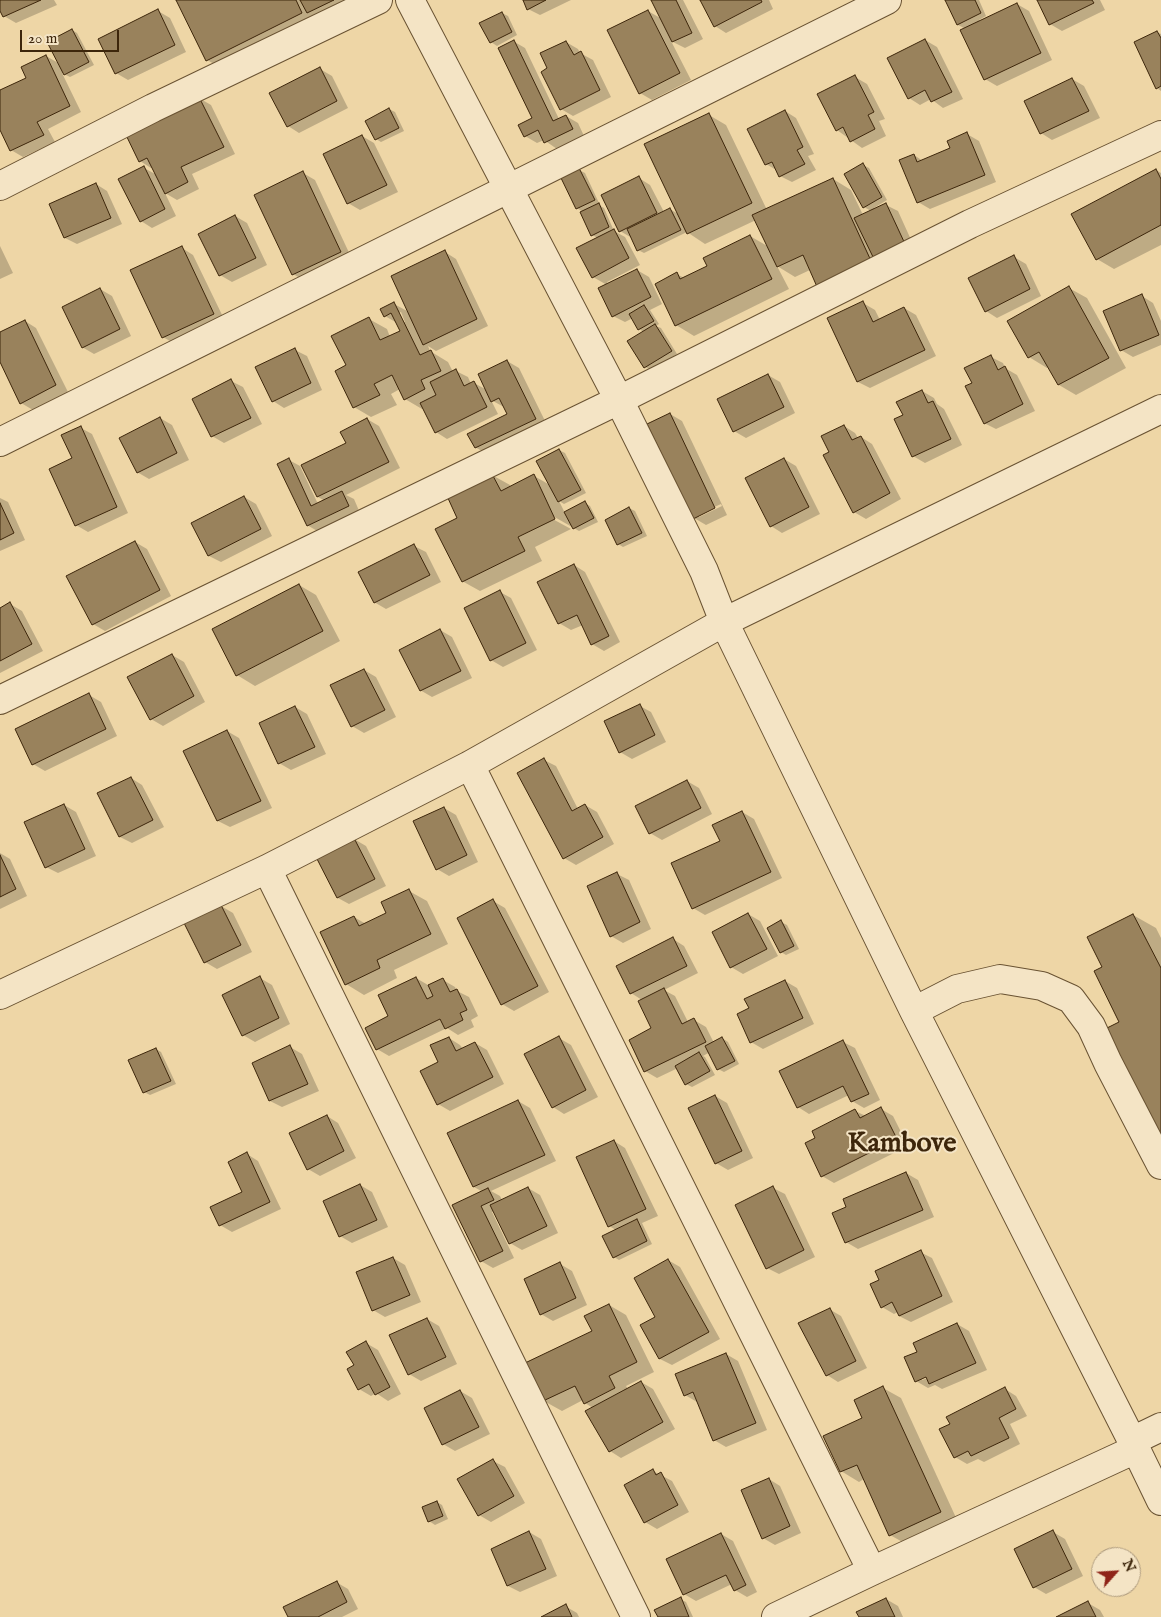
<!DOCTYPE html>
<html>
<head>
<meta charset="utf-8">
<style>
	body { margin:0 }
	#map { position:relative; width:1161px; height:1617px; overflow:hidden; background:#eed6a6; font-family:"IM FELL English",serif }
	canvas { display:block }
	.north { position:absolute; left:1091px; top:1547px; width:50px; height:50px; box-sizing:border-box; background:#f4e4c5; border:1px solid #ab987b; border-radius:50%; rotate:64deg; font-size:14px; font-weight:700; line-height:20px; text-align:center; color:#3d260b }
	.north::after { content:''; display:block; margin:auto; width:18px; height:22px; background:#8f2418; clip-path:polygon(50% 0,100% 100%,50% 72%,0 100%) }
	.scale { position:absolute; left:20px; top:30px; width:99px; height:22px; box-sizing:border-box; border:2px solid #3d260b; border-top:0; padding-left:6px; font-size:15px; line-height:18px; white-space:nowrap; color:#3d260b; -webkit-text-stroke:4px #f4e4c5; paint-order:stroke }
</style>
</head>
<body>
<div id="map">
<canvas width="1161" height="1617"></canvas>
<div class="north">N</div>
<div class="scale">20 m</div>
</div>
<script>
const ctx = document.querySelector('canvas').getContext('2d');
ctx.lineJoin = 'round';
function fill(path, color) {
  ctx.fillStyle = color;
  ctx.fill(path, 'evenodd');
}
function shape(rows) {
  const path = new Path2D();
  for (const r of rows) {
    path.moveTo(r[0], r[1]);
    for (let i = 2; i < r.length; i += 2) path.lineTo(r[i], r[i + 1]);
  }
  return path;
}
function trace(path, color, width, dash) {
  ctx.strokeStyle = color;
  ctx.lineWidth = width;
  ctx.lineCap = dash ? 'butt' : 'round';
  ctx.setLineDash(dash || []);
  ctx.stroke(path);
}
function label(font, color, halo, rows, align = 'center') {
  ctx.font = font + ' "IM FELL English",serif';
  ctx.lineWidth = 4;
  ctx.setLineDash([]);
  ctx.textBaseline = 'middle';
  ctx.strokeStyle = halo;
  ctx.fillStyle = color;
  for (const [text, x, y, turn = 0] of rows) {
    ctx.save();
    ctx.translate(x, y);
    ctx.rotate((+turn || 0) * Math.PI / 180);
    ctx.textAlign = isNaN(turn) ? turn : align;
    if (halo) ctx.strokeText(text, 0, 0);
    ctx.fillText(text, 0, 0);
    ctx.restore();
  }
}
fill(shape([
	[0,0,54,0,57,5,16,23,4,16,0,8],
	[177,0,343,0,346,6,225,70,207,60],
	[524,0,571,0,540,15,528,9],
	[652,0,683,0,703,39,685,48,671,41,691,80,652,100,640,93,648,11,662,19],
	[701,0,769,0,773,9,726,33,715,26],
	[946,0,979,0,986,16,979,20,980,22,1017,4,1029,11,1052,60,997,86,985,79,966,29,958,25],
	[1038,0,1100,0,1105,10,1062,31,1050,24],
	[158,11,170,18,186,52,128,80,116,73],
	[502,13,508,16,517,35,497,46,491,42,481,23],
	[72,30,77,33,94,65,70,77,62,73,81,112,48,129,55,142,23,157,11,150,0,127,0,91,27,79,46,56,60,64],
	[1157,32,1161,34,1161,91,1157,88],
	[925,40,937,47,963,99,943,108,931,99,920,105,909,98],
	[513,41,525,48,559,119,566,116,578,123,584,136,557,149,544,140,537,143,525,136,520,125,533,119],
	[566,42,578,49,580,53,593,60,611,97,573,116,561,109,549,69],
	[320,69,332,76,348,108,299,133,288,126],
	[855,77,867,84,885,119,879,121,886,136,862,148,837,130],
	[1072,79,1084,86,1100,118,1052,140,1041,133],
	[199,98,211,105,235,154,192,174,199,189,177,200,165,193,176,216,152,228,141,221,144,168,157,175,153,167,151,168,140,161],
	[389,109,395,112,404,131,381,142,376,139],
	[785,111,796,118,814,154,808,156,816,170,792,182,780,176,778,171,766,164],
	[709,115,726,125,767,210,833,179,851,190,863,215,871,211,864,207,863,165,869,168,887,200,874,208,875,210,886,205,898,211,917,253,810,270,795,277,777,266,789,289,694,336,676,325,656,284,677,274,684,278,708,266,750,236,769,247,756,220,705,244,687,232,644,253,638,250,632,238,620,231,639,178,650,185,664,212,670,209,678,214],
	[967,134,979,141,996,182,930,209,918,202,914,155,923,161,951,149],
	[362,136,374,143,398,192,360,210,348,203],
	[579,170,585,173,599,203,597,204,604,208,614,231,625,237,640,265,607,282,608,284,637,270,649,277,662,304,650,310,659,324,656,326,661,328,677,354,651,370,645,367,644,332,639,329,633,318,625,322,613,316,607,285,593,277,598,238,592,235,583,212,577,208],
	[1156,170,1161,173,1161,245,1114,269,1097,259],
	[303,173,315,180,352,259,305,281,293,274],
	[96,184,107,191,122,224,77,244,65,238,50,204],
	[235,216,247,223,267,265,232,282,220,275],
	[0,246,13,273,0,279],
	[182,248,193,255,225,321,175,344,163,337],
	[445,252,456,259,488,326,436,351,428,346,430,351,448,362,453,372,456,371,468,377,471,384,474,383,487,390,507,361,519,368,547,425,487,454,475,447,509,415,504,407,491,400,498,414,447,439,436,432,424,408,422,409,405,399,400,389,391,394,397,405,371,417,354,407,348,366,369,319,387,329,390,337,401,332,397,323,385,316,382,310,394,304,409,312],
	[401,312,405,322,402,322,398,313],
	[1014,257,1026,264,1041,296,997,318,986,311],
	[1069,288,1087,298,1126,368,1076,395,1059,385,1049,366,1047,368,1029,357],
	[100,289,112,296,131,336,94,354,82,347],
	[1142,296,1153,303,1161,321,1161,345,1133,357,1121,350],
	[863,303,875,310,880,320,904,308,916,315,936,356,870,388,858,382,828,319],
	[25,321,36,328,68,392,33,410,21,403,0,359,0,334],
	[295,350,307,356,322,390,284,408,273,401],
	[991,357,1003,363,1005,368,1017,375,1035,411,996,429,984,423,973,383],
	[768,375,780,382,795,413,746,438,734,431],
	[231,381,243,387,262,424,224,443,212,436],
	[922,391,934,398,937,404,944,409,962,445,925,463,913,456,904,416],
	[670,414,682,421,727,515,706,525,694,518],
	[721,504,722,506,699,517,699,514],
	[160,418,172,425,189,460,149,479,137,472],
	[367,419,379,426,400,468,346,495,354,499,360,513,319,532,307,525,289,460,300,466,318,504,325,501,318,497],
	[844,426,855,433,858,438,861,437,872,444,901,499,866,519,854,512,831,452],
	[81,428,92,434,128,513,88,532,76,525,73,459],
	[559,450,565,453,586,493,564,504,559,501,565,513,585,503,590,506,598,522,579,531,551,515,549,517,571,529,535,547,542,561,480,591,462,581,459,519,492,475,510,485,511,487,534,476,550,485],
	[784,459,796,466,820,514,782,533,771,526],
	[244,497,256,504,272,536,221,562,209,556,192,523],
	[0,498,8,502,25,540,0,551],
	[629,508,635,511,647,536,623,547,618,544],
	[135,542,147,549,171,596,105,631,93,624],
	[414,546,426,552,441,582,386,609,374,602],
	[574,565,585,572,620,642,604,651,592,644,583,625,571,630,559,623],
	[299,585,316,595,340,641,255,686,237,675,214,630],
	[500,592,511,598,537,650,503,667,491,660],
	[10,604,22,611,43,651,0,673,0,609],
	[440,630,452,637,472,678,432,697,420,690],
	[172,655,184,662,205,702,163,726,151,719],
	[364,670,376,677,396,717,364,733,352,726],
	[89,695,101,702,117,736,45,771,33,764],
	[640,706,651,712,666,742,632,759,620,752],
	[295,707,307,714,326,754,291,770,279,763],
	[227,731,239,738,272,808,230,827,218,821,185,752],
	[544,760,556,766,578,809,585,805,597,812,614,844,576,865,564,858],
	[131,778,142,785,164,827,132,843,120,837],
	[687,781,699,788,712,814,662,840,650,833],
	[64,805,76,812,96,856,58,873,46,867],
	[444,808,456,815,478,862,449,876,437,869],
	[742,812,754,819,782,878,705,915,693,908,721,841],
	[354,839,366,846,386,886,349,904,338,898],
	[0,853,10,859,27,896,0,909],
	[617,874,629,880,651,929,623,943,611,936],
	[409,891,427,901,448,944,394,970,397,978,364,995,346,984,322,933,354,917,366,924,388,913],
	[493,901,505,908,549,992,514,1011,502,1004],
	[221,906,233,913,252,952,217,969,205,962],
	[748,914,760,921,778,956,743,974,731,967],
	[1133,915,1156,928,1161,938,1161,1144,1121,1022],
	[781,922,787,925,799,949,786,955,781,952],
	[673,939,684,946,698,973,664,990,675,996,688,1022,694,1020,706,1027,714,1043,722,1038,728,1042,739,1064,724,1072,718,1069,710,1052,703,1056,705,1057,715,1075,692,1087,686,1084,678,1068,657,1078,645,1071,653,1029,642,1000,631,993,618,967],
	[260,978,272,985,290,1024,255,1042,243,1035],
	[416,978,428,985,443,980,455,987,457,991,469,997,478,1016,471,1020,474,1027,458,1035,447,1028,389,1056,377,1049,390,1017],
	[785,981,797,988,814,1024,763,1049,751,1042,751,1009],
	[449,1038,460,1045,463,1049,475,1043,487,1050,504,1084,450,1111,438,1104],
	[559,1038,571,1045,598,1097,564,1114,553,1107],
	[843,1042,855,1048,880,1100,864,1108,852,1101,849,1095,809,1114,798,1107],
	[290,1047,302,1054,319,1091,282,1107,270,1101,254,1063],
	[156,1049,161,1052,176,1084,150,1095,144,1092],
	[715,1096,727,1103,753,1158,728,1170,716,1163],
	[518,1101,530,1108,556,1161,491,1191,500,1196,502,1200,528,1188,540,1195,558,1233,522,1250,510,1243,495,1211,492,1212,514,1258,493,1268,481,1261,454,1205,483,1192,474,1187,449,1134],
	[881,1109,893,1116,908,1146,834,1183,822,1176,855,1111,866,1116],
	[327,1116,338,1123,356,1158,320,1176,308,1169],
	[614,1141,625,1148,658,1216,642,1223,652,1244,619,1260,614,1257,616,1230,609,1226],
	[247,1154,258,1161,281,1209,232,1232,220,1225,244,1192],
	[906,1173,918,1180,934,1217,858,1249,846,1242],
	[360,1185,372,1192,388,1227,352,1243,340,1236],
	[773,1188,785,1194,815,1257,779,1274,767,1268],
	[920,1252,932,1258,953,1302,911,1322,899,1316,898,1312,894,1314,882,1307,880,1280],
	[393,1258,405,1265,421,1302,385,1317,373,1310],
	[668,1260,680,1267,720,1339,672,1365,660,1359,642,1326,657,1317],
	[560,1264,572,1271,587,1305,553,1321,541,1314],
	[609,1305,626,1315,654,1372,626,1386,628,1389,641,1382,653,1389,675,1429,621,1458,610,1451,593,1408,585,1403,583,1400,562,1411,544,1401,527,1364,593,1331],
	[829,1309,841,1316,867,1368,838,1382,827,1375],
	[427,1319,439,1326,457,1364,421,1381,409,1374],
	[957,1324,969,1331,987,1370,942,1389,935,1385,928,1388,916,1381,918,1352],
	[933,1376,922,1380,922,1378],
	[366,1343,378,1350,401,1394,388,1401,376,1393,371,1396,359,1389,355,1366],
	[726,1354,738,1361,767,1430,726,1447,714,1440,697,1402,685,1395],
	[883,1388,901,1398,958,1522,908,1545,890,1535,864,1479,859,1482,841,1471,863,1418],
	[1005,1389,1016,1396,1027,1416,1010,1424,1020,1444,984,1462,978,1459,967,1464,955,1457,941,1429,951,1424],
	[460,1391,472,1398,490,1434,455,1451,443,1444],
	[493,1461,505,1467,525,1503,491,1522,479,1515],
	[653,1471,672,1481,689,1512,657,1529,645,1522],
	[769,1479,780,1486,801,1533,775,1545,763,1538],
	[437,1502,442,1505,448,1519,435,1525,429,1521],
	[529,1532,541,1539,557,1576,520,1592,508,1586,492,1549],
	[1053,1532,1065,1539,1083,1576,1046,1594,1034,1587],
	[721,1534,733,1541,757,1592,747,1597,735,1590,732,1584,696,1601,684,1594,668,1559],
	[336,1582,348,1589,358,1609,342,1617,289,1617],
	[680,1599,686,1602,693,1617,659,1617],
	[886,1599,898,1606,903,1617,860,1617],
	[1088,1603,1100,1610,1104,1617,1059,1617],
	[565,1606,577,1613,579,1617,543,1617]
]), '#0003');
const building = shape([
	[0,0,41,0,3,17,0,11,0,0],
	[176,0,296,0,302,13,206,61,176,0],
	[300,0,334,0,307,13,300,0],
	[523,0,546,0,527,10,523,0],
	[651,0,676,0,692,33,672,42,651,0],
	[700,0,761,0,762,2,714,27,700,0],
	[945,0,975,0,981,13,957,25,945,0],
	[1037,0,1092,0,1094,3,1049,25,1037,0],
	[1017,3,1041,53,984,80,960,30,1017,3],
	[158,9,175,45,115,74,98,39,158,9],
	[648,10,680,73,639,94,607,30,648,10],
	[502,12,512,32,490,43,479,23,502,12],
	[72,29,89,62,64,75,47,42,72,29],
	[1157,31,1161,38,1161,86,1156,89,1134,42,1157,31],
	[925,39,952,92,931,102,925,90,908,99,887,58,925,39],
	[514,40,553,121,566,115,573,129,544,143,538,130,524,137,518,125,532,118,498,48,514,40],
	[566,41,574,55,581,51,600,90,560,110,541,72,547,68,540,53,566,41],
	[46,55,70,106,37,122,44,135,10,151,0,130,0,90,26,78,21,67,46,55],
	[320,67,337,101,287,127,269,93,320,67],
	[855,75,874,112,868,115,875,129,850,142,843,127,836,131,817,94,855,75],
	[1072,78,1089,111,1040,134,1024,101,1072,78],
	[199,97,224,147,181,167,188,182,165,194,147,158,139,162,125,133,199,97],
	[389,108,399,128,375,140,365,121,389,108],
	[785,110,803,147,797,150,805,164,779,177,772,162,765,165,747,129,785,110],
	[709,113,752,203,687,234,644,144,709,113],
	[967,132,985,175,917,203,899,160,914,154,917,162,950,148,947,141,967,132],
	[362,135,387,185,347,204,323,154,362,135],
	[863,163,882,197,863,208,844,174,863,163],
	[144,166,165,209,140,222,118,179,144,166],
	[579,168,595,200,576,209,561,178,579,168],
	[1156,169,1161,179,1161,225,1096,260,1071,214,1156,169],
	[303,171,341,252,292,275,254,195,303,171],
	[639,176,657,213,619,232,601,195,639,176],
	[833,178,872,263,818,289,803,255,777,267,752,215,833,178],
	[96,183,111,218,64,238,49,204,96,183],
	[599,203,609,227,591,236,580,212,599,203],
	[886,203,906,246,875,261,854,218,886,203],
	[670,208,681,230,637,251,627,229,670,208],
	[235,215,256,258,219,276,198,234,235,215],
	[614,229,629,258,592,278,576,248,614,229],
	[750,235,772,279,675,326,655,284,677,272,680,279,707,266,703,258,750,235],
	[182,246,214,314,162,338,130,270,182,246],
	[445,250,477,319,423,345,391,276,445,250],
	[1014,255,1030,289,985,312,968,278,1014,255],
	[637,269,651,297,612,317,598,288,637,269],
	[1069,286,1109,358,1058,385,1039,352,1028,358,1007,321,1069,286],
	[100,288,120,329,82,348,62,307,100,288],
	[1142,294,1159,335,1120,351,1103,311,1142,294],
	[863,301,873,322,904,307,925,350,857,382,827,318,863,301],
	[394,302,420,355,431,350,441,371,421,380,425,389,404,400,392,375,374,384,380,395,353,408,335,371,346,365,331,336,369,317,380,340,400,331,391,313,384,317,380,309,394,302],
	[644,305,654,321,638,330,629,314,644,305],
	[25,320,56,385,20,404,0,362,0,332,25,320],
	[655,324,672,351,644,368,627,341,655,324],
	[295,348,311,383,272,402,255,367,295,348],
	[991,355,998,370,1005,366,1023,404,984,424,965,386,972,383,964,368,991,355],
	[507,360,536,419,475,448,467,434,507,414,499,398,491,402,478,374,507,360],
	[456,369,464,386,474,381,487,407,435,433,420,403,436,395,430,382,456,369],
	[768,374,784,407,733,432,717,399,768,374],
	[231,379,251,418,211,437,192,399,231,379],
	[922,390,928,403,933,401,951,439,912,457,894,419,903,415,896,402,922,390],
	[670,413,715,508,693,519,647,424,670,413],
	[160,417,177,453,137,473,119,438,160,417],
	[367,418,389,462,317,497,301,465,346,443,340,432,367,418],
	[844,425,852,440,861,436,890,493,853,513,823,455,829,452,821,436,844,425],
	[81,426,117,507,75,526,49,469,72,458,61,435,81,426],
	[559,449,581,490,558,502,536,461,559,449],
	[289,458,311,506,342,491,349,506,307,526,277,464,289,458],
	[784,458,809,507,770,527,745,478,784,458],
	[492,474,501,491,534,474,555,519,518,537,525,551,462,582,435,529,457,518,447,496,492,474],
	[244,496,261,529,208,556,191,523,244,496],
	[585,501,594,518,573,529,564,512,585,501],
	[0,503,14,533,0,540,0,503],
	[629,507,642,533,617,545,605,520,629,507],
	[135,541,160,590,92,625,66,576,135,541],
	[414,544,430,575,374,603,358,572,414,544],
	[574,564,609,636,591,645,577,615,558,624,537,582,574,564],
	[299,584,323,631,236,676,212,629,299,584],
	[500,590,526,643,490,661,464,608,500,590],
	[10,602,32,644,0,661,0,608,10,602],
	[440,629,461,671,420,691,399,650,440,629],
	[172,654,194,696,150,720,127,677,172,654],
	[364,669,385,710,351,727,330,685,364,669],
	[89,693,106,729,32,765,15,729,89,693],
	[640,704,655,735,619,753,604,721,640,704],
	[295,706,315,747,278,764,259,723,295,706],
	[227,730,261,801,217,821,183,751,227,730],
	[544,758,572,811,585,804,603,837,563,859,517,773,544,758],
	[131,777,153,820,119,837,97,793,131,777],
	[687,780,701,808,649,834,635,806,687,780],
	[64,804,85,849,45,868,24,822,64,804],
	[444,807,467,855,436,870,413,821,444,807],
	[742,811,771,872,692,909,671,863,720,841,712,825,742,811],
	[354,838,375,879,337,898,316,857,354,838],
	[0,855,16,889,0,897,0,855],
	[617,872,640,922,610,937,587,886,617,872],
	[409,889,431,934,377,960,380,968,345,985,320,932,354,916,359,926,386,913,381,902,409,889],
	[493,899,538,986,501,1005,457,918,493,899],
	[221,905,241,945,204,963,184,923,221,905],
	[748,913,767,949,730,968,712,932,748,913],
	[1133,914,1161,968,1161,1143,1101,1031,1119,1022,1094,971,1102,967,1087,937,1133,914],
	[781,920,794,946,780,953,767,928,781,920],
	[673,937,687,966,630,994,616,966,673,937],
	[260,976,279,1018,242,1036,222,995,260,976],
	[416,977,427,999,433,996,428,985,443,978,450,992,457,989,467,1010,460,1013,463,1020,445,1029,440,1019,376,1050,365,1028,388,1016,378,995,416,977],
	[785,980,803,1018,750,1043,737,1014,749,1008,744,999,785,980],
	[664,988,682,1024,694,1018,706,1042,644,1072,629,1040,651,1028,638,1001,664,988],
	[559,1036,586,1090,552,1108,524,1054,559,1036],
	[449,1037,456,1051,475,1042,493,1077,437,1105,420,1071,438,1062,430,1045,449,1037],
	[722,1037,735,1061,717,1070,705,1046,722,1037],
	[843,1040,869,1094,851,1102,843,1086,797,1108,779,1071,843,1040],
	[290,1045,308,1084,269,1101,252,1063,290,1045],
	[156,1048,171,1081,143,1093,128,1060,156,1048],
	[699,1052,710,1071,685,1085,675,1066,699,1052],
	[715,1095,742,1151,715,1164,688,1108,715,1095],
	[518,1100,545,1155,473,1187,447,1133,518,1100],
	[881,1107,897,1139,821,1177,805,1143,815,1138,812,1131,855,1109,860,1118,881,1107],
	[327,1115,344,1151,307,1170,289,1133,327,1115],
	[614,1140,646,1209,608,1227,576,1157,614,1140],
	[247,1152,270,1202,219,1226,210,1207,242,1192,228,1162,247,1152],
	[906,1172,923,1210,845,1243,832,1213,846,1207,843,1199,906,1172],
	[360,1184,377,1220,339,1237,323,1201,360,1184],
	[773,1186,804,1250,766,1269,735,1205,773,1186],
	[528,1187,547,1226,509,1244,490,1205,528,1187],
	[488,1188,494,1200,481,1206,503,1251,480,1262,452,1205,488,1188],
	[637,1219,647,1241,613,1258,602,1236,637,1219],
	[921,1250,942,1296,899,1316,892,1302,881,1308,870,1284,879,1280,875,1271,921,1250],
	[393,1257,410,1295,372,1311,356,1272,393,1257],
	[668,1259,709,1332,659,1359,640,1325,655,1317,634,1278,668,1259],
	[560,1262,576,1298,540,1315,524,1279,560,1262],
	[609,1304,637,1362,609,1376,615,1388,584,1404,575,1386,543,1401,525,1363,592,1331,584,1316,609,1304],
	[830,1308,856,1361,826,1376,798,1323,830,1308],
	[427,1318,446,1357,408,1375,389,1335,427,1318],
	[957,1323,976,1363,929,1384,926,1377,915,1382,904,1357,917,1352,913,1343,957,1323],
	[366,1341,390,1387,375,1395,369,1384,358,1390,347,1369,354,1365,346,1352,366,1341],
	[726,1353,756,1423,713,1441,693,1392,684,1396,675,1374,726,1353],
	[641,1381,663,1422,609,1452,585,1411,641,1381],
	[883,1386,941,1512,889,1536,857,1465,840,1472,823,1436,862,1418,854,1400,883,1386],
	[1005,1387,1016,1409,999,1418,1009,1438,971,1456,968,1451,954,1458,939,1429,950,1424,946,1417,1005,1387],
	[460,1390,479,1427,442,1445,424,1408,460,1390],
	[493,1459,514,1496,478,1516,457,1479,493,1459],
	[653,1469,656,1475,661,1472,678,1505,644,1523,624,1485,653,1469],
	[769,1478,790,1526,762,1539,741,1490,769,1478],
	[437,1501,443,1516,428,1522,422,1507,437,1501],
	[1053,1530,1072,1569,1033,1588,1014,1549,1053,1530],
	[529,1531,546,1569,507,1586,491,1549,529,1531],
	[721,1533,746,1585,734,1591,726,1575,683,1595,666,1559,721,1533],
	[337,1581,347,1602,318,1617,288,1617,283,1607,337,1581],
	[681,1597,689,1617,658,1617,654,1610,681,1597],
	[886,1598,895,1617,859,1617,856,1612,886,1598],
	[1088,1601,1096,1617,1056,1617,1088,1601],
	[566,1604,572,1617,541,1617,566,1604]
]);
fill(building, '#99825c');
trace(building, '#3d260b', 1);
const minor = shape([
	[410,0,619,400,704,571,724,622,914,1011,1132,1441,1161,1501],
	[0,186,153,108,378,0],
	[0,442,887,0],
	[0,700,619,400,970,224,1161,135],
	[470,765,872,1571],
	[267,869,636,1617],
	[0,995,267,869,470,765,724,622,1161,409],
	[914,1011,957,989,1000,979,1042,986,1071,999,1091,1026,1108,1063,1161,1165],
	[1132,1441,1161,1427],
	[776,1617,872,1571,1136,1449]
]);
trace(minor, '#695232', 30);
trace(minor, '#f4e4c5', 28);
label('bold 28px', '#3d260b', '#f4e4c5', [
	["Kambove",902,1145]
]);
</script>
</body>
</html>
